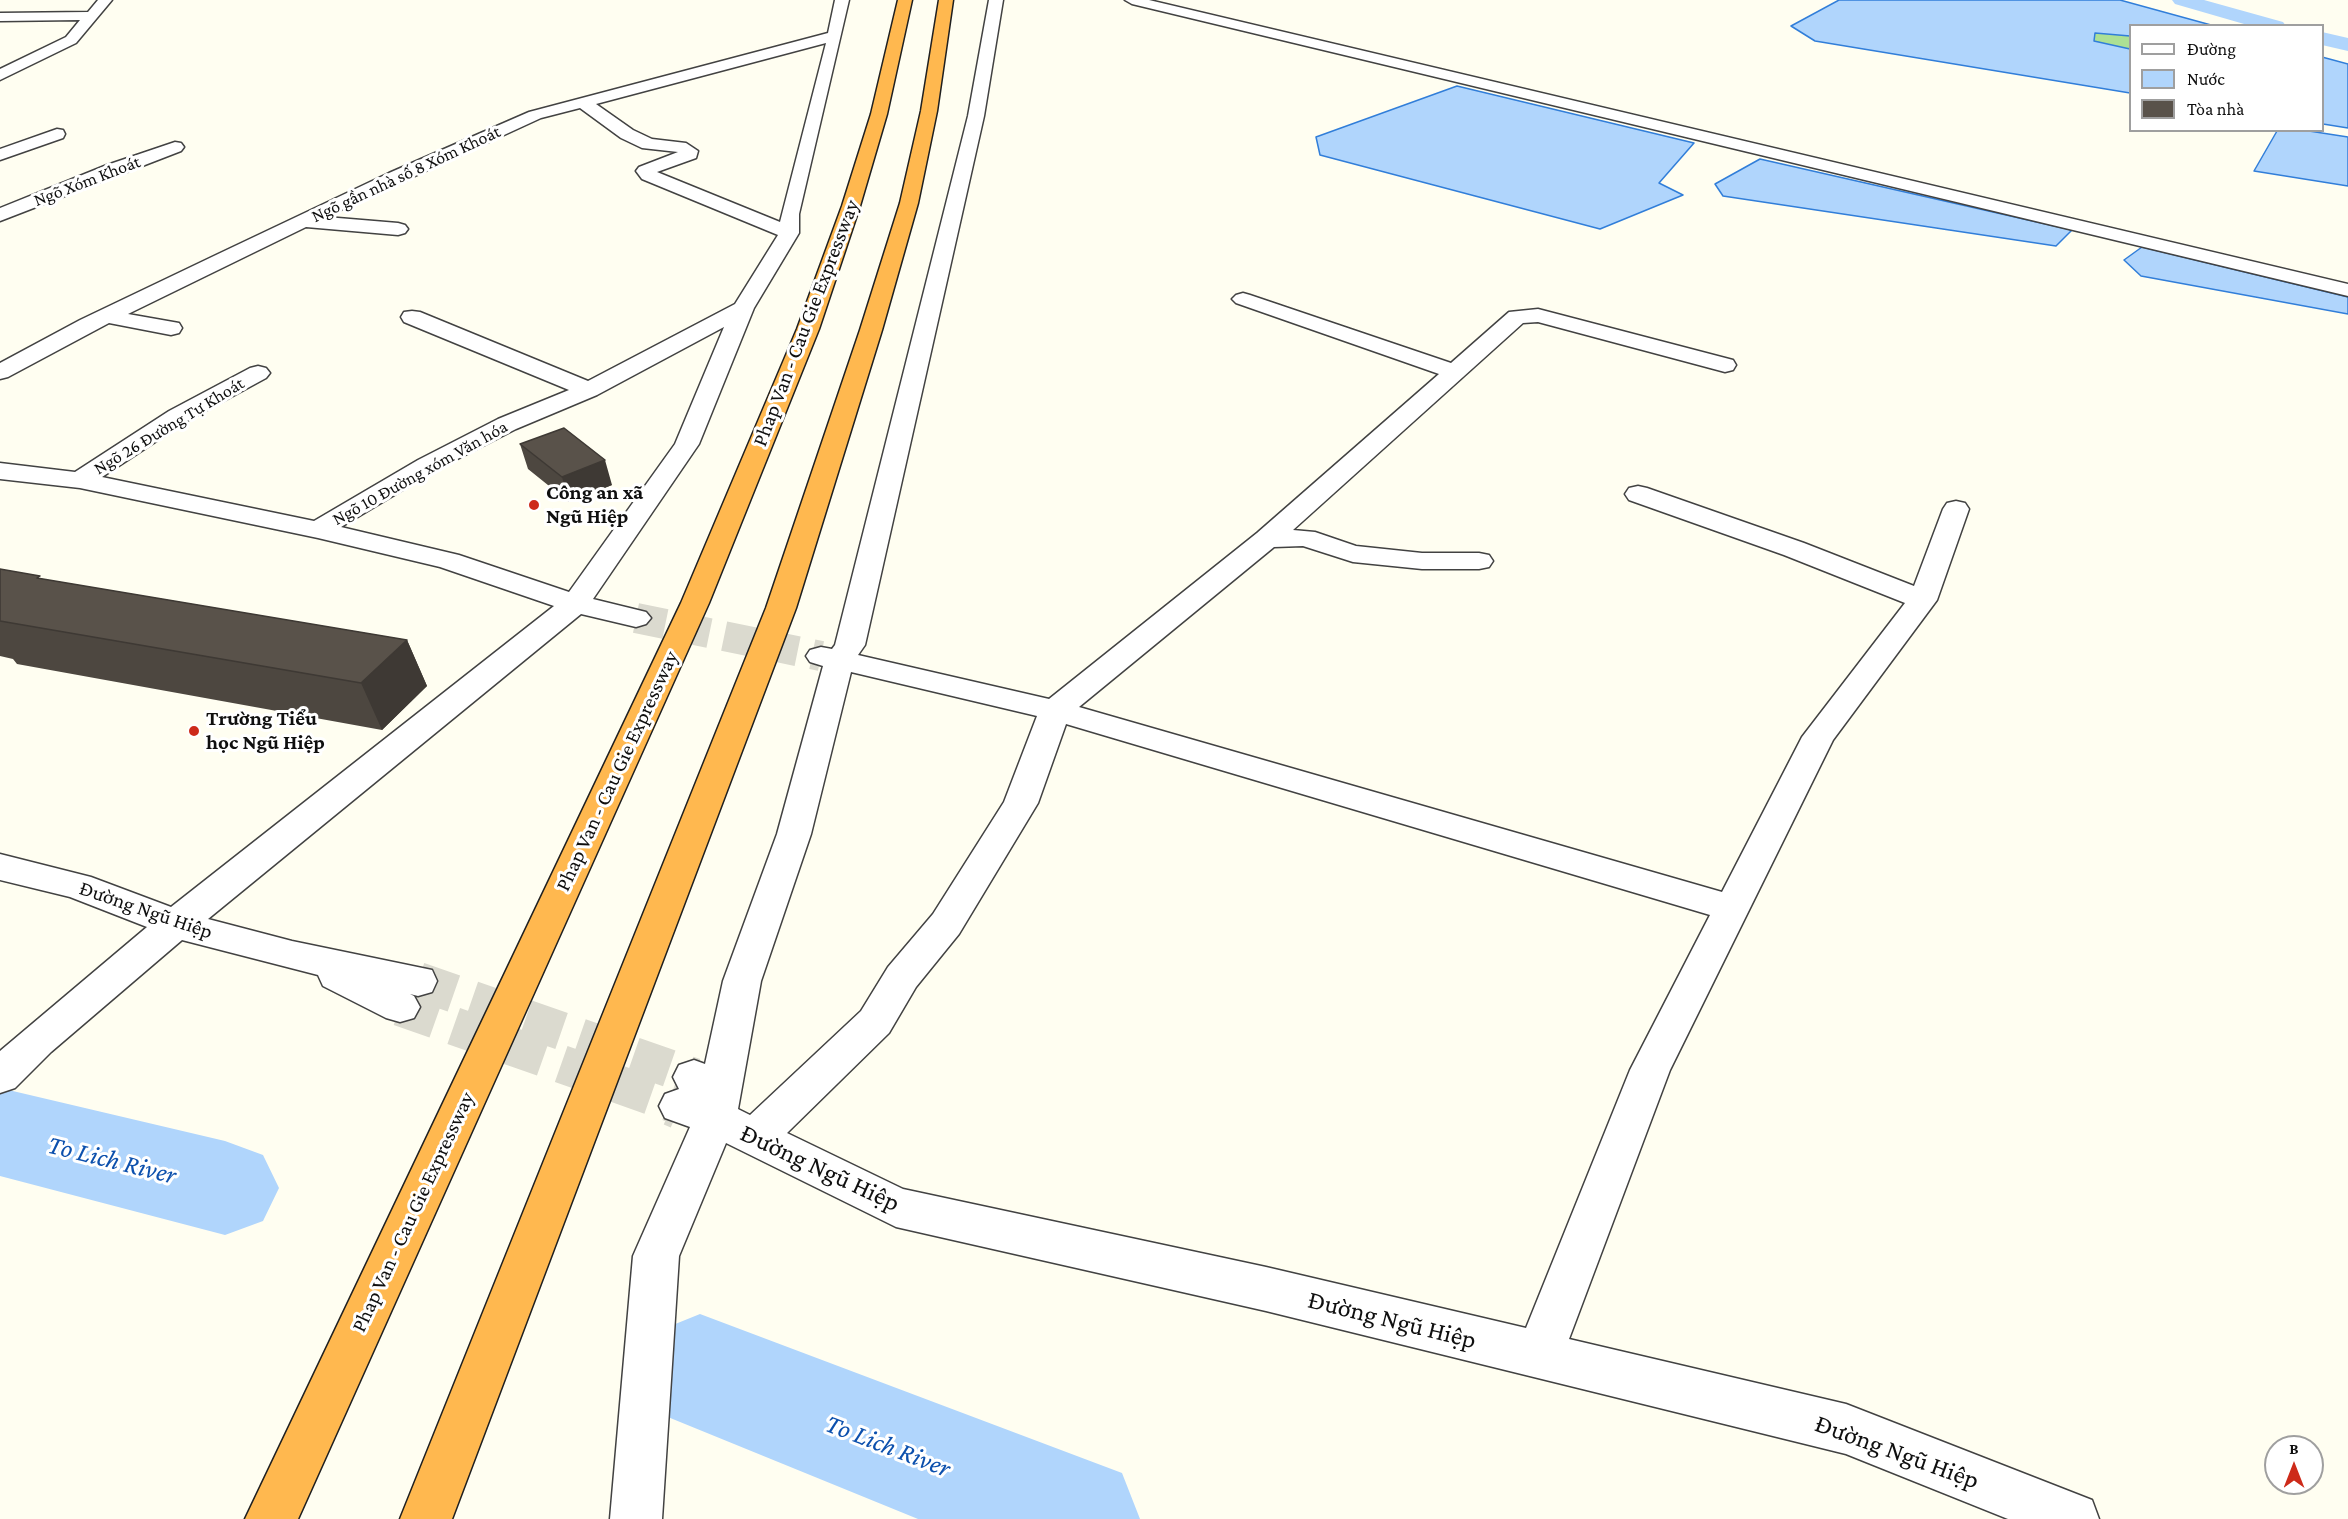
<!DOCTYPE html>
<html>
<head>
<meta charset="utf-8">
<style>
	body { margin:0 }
	#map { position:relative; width:2348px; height:1519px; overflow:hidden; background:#fffef1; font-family:"Crimson Pro",serif }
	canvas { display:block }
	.legend { position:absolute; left:2129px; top:24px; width:195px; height:108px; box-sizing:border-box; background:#fff; border:2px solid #9f9f9f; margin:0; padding:8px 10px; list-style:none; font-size:18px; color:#0f0f0f }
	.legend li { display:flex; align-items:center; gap:12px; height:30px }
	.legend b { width:30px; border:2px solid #9f9f9f }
	.north { position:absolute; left:2264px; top:1435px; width:60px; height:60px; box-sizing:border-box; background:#fff; border:2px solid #9f9f9f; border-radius:50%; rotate:0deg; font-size:16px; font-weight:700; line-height:24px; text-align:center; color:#0f0f0f }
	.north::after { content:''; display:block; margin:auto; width:21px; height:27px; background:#cd2a19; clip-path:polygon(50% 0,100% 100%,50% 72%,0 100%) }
</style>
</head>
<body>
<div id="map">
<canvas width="2348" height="1519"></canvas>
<ul class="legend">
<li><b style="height:8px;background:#fff"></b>Đường</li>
<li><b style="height:16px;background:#b0d5fc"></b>Nước</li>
<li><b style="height:16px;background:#59524a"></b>Tòa nhà</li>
</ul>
<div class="north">B</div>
</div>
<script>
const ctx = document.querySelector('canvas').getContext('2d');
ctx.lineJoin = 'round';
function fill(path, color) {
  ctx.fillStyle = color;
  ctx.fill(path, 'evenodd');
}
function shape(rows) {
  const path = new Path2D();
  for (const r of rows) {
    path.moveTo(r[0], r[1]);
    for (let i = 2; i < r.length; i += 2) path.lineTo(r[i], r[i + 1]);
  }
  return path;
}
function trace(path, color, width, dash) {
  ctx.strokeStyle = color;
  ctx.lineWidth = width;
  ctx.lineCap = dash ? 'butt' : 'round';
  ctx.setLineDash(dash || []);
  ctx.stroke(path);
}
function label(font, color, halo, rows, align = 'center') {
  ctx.font = font + ' "Crimson Pro",serif';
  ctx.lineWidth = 6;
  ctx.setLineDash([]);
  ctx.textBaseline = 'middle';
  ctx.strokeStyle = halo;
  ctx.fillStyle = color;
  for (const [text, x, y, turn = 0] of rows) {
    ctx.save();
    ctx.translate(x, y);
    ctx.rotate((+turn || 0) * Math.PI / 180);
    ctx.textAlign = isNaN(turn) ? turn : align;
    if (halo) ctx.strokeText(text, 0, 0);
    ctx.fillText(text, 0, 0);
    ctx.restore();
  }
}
fill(shape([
	[2095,33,2130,36,2130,49,2094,41]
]), '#ace094');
const water = shape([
	[1839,0,2120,0,2211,25,2130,26,2130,36,2095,33,2094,41,2130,49,2130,93,1815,41,1791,26,1839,0],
	[2322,57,2348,64,2348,128,2323,124,2322,57],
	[1457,86,1694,143,1659,183,1683,195,1600,229,1320,155,1316,137,1457,86],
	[2277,131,2309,131,2348,137,2348,186,2254,171,2277,131],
	[1760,159,2072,230,2056,246,1723,196,1715,184,1760,159],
	[2142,247,2348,297,2348,314,2141,276,2124,260,2142,247]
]);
fill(water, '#b0d5fc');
trace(water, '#317ed9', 1.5);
fill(shape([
	[2172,0,2204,0,2283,22,2286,26,2251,26,2175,4,2172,0],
	[2322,32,2348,38,2348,51,2322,45,2322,32]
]), '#b0d5fc');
fill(shape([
	[0,1088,225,1141,263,1155,279,1188,263,1221,225,1235,0,1176,0,1088],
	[700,1314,1122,1473,1140,1519,918,1519,658,1413,640,1372,658,1331,700,1314]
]), '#b0d5fc');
trace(shape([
	[636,618,821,656]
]), '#dbdacf', 30, [30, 15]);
trace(shape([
	[418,981,694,1077],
	[400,1007,677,1105]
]), '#dbdacf', 38, [38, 19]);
trace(shape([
	[673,1103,680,1106]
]), '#dbdacf', 47, [47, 23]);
const minor = shape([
	[98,0,112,0,76,43,0,80,0,69,66,37,80,20,0,21,0,13,88,12,98,0],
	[835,0,849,0,799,214,799,233,754,308,699,444,593,599,646,612,651,618,646,624,636,627,581,614,208,919,292,941,432,970,437,981,432,992,418,996,410,994,414,996,420,1007,414,1018,400,1022,386,1018,323,986,318,975,182,940,51,1052,15,1088,0,1093,0,1051,147,927,70,897,0,880,0,854,91,877,171,907,554,606,440,567,318,538,80,488,0,479,0,463,75,472,169,411,250,368,258,366,266,368,270,373,266,378,187,421,102,477,314,521,418,460,498,419,569,390,404,322,401,317,404,312,412,311,420,312,588,381,735,304,778,235,642,179,636,171,639,167,678,152,642,148,621,138,580,108,541,118,326,217,398,223,405,225,408,229,405,233,398,235,306,227,128,314,179,323,182,328,179,333,171,335,109,323,8,377,0,379,0,363,80,320,216,255,389,173,529,112,828,33,835,0],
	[826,43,780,222,657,172,696,158,698,151,686,143,652,139,633,130,596,104,826,43],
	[724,327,675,444,569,592,459,555,341,527,436,470,516,429,597,395,724,327],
	[989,0,1003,0,984,116,865,645,858,655,1049,699,1257,533,1439,374,1236,303,1232,299,1236,295,1243,293,1250,295,1451,363,1509,312,1538,309,1733,360,1736,365,1733,370,1725,372,1538,322,1523,323,1293,530,1315,532,1356,546,1422,553,1479,553,1489,555,1493,561,1489,567,1479,569,1422,569,1353,562,1303,546,1274,547,1079,707,1722,892,1802,737,1905,603,1784,555,1629,500,1625,494,1629,488,1638,486,1647,488,1804,543,1914,586,1943,509,1947,503,1956,501,1965,503,1969,509,1937,600,1833,740,1670,1070,1569,1339,1846,1404,2092,1500,2099,1519,2008,1519,1846,1454,1266,1311,896,1227,726,1143,679,1256,662,1519,610,1519,633,1256,690,1127,665,1118,659,1106,665,1094,679,1089,673,1077,679,1065,694,1060,705,1064,723,981,777,834,823,666,810,662,806,656,810,650,821,647,832,649,835,645,968,116,989,0],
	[851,672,1037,716,1004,802,933,914,888,967,861,1011,750,1115,738,1109,761,981,811,834,851,672],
	[1066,724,1710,915,1630,1070,1526,1328,1266,1267,903,1189,787,1133,889,1033,916,987,959,934,1038,803,1066,724],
	[1125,0,1149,0,2348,284,2348,296,1132,4,1125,0],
	[57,129,63,130,65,134,63,138,0,160,0,149,57,129],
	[175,142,181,143,184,147,181,151,0,221,0,208,107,165,175,142]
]);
const highway = shape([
	[898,0,912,0,887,114,860,206,819,329,709,603,298,1519,245,1519,681,603,797,329,842,206,871,114,898,0],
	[939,0,953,0,937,111,918,203,882,330,796,608,452,1519,400,1519,766,608,860,330,900,203,921,111,939,0]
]);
trace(minor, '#424242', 3);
trace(highway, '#202020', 3);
fill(minor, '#fff');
fill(highway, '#ffb84f');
fill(shape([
	[520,444,612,485,569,502,528,469],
	[0,569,43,579,407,640,427,686,382,730,17,664,13,659,0,656]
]), '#4d4740');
fill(shape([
	[605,460,612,485,569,502,562,477],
	[407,640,427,686,382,730,361,683]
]), '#3e3934');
const building = shape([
	[564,428,605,460,562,477,520,444,564,428],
	[0,569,40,576,37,578,407,640,361,683,0,621,0,569]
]);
fill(building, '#59524a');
trace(building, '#3e3934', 1.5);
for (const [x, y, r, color] of [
	[534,505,6,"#cd2a19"],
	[194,731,6,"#cd2a19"]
]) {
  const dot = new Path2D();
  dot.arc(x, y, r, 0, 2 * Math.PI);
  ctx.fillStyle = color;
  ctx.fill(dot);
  trace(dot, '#fff', 2);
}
label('18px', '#0f0f0f', '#fff', [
	["Ngõ gần nhà số 8 Xóm Khoát",406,174,-25],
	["Ngõ Xóm Khoát",87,181,-21],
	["Ngõ 26 Đường Tự Khoát",169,426,-31],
	["Ngõ 10 Đường xóm Văn hóa",420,473,-29]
]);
label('21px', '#0f0f0f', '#fff', [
	["Phap Van - Cau Gie Expressway",806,323,-69],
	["Phap Van - Cau Gie Expressway",617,771,-65],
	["Đường Ngũ Hiệp",146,910,19],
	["Phap Van - Cau Gie Expressway",413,1212,-65]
]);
label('bold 21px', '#0f0f0f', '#fff', [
	["Công an xã",546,493],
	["Ngũ Hiệp",546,517],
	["Trường Tiểu",206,719],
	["học Ngũ Hiệp",206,743]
], 'left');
label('26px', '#0f0f0f', '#fff', [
	["Đường Ngũ Hiệp",820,1168,25],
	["Đường Ngũ Hiệp",1392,1320,14],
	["Đường Ngũ Hiệp",1897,1452,20]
]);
label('italic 27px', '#0c50ad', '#fff', [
	["To Lich River",112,1160,14],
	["To Lich River",888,1446,21]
]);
</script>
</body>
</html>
